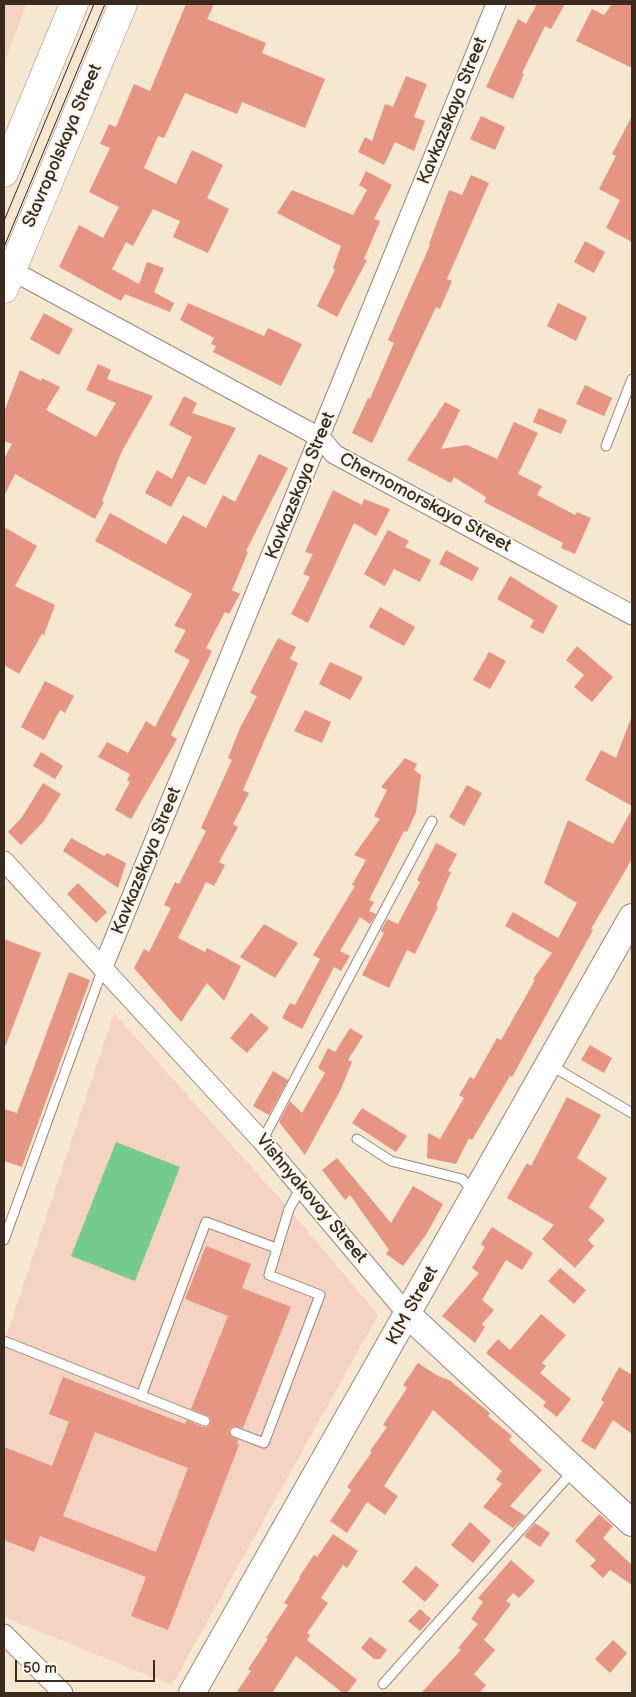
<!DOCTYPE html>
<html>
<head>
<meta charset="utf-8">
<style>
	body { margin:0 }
	#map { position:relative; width:636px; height:1697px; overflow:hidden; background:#f6e7d1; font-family:"Balsamiq Sans",sans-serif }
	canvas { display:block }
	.frame { position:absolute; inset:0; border:5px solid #3b2a1e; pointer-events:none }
	.scale { position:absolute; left:15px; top:1660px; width:140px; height:22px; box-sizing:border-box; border:2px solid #3b2a1e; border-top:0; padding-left:6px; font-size:15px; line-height:18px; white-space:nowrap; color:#3b2a1e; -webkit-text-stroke:4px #fbf7ec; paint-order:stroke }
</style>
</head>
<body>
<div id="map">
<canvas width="636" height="1697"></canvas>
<div class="frame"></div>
<div class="scale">50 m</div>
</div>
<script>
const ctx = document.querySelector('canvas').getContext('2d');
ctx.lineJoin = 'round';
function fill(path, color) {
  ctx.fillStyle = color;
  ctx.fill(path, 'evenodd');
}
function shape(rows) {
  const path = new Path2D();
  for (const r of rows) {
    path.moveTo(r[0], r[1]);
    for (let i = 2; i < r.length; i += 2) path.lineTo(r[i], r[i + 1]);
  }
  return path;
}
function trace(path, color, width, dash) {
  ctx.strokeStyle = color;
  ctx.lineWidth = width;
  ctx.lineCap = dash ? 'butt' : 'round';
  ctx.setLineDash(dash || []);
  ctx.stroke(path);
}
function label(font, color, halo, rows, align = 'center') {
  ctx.font = font + ' "Balsamiq Sans",sans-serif';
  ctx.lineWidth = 4;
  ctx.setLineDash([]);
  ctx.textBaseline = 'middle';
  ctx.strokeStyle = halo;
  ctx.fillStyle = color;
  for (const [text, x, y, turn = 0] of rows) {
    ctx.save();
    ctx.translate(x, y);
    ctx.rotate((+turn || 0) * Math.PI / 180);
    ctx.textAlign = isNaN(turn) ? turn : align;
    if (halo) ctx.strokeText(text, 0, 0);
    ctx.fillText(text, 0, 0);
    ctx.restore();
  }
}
fill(shape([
	[4,4,27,4,4,63],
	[114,1013,289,1209,378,1315,172,1685,8,1619,4,1615,4,1343]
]), '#f5d3c2');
fill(shape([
	[116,1142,180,1167,135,1281,71,1256]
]), '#75ca8f');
fill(shape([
	[186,4,214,4,207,19,266,43,262,53,325,79,305,128,242,102,237,114,185,93,164,138,158,136,144,168,176,184,192,150,223,165,207,198,229,209,208,253,173,237,180,221,153,209,133,246,126,242,112,269,139,284,147,262,164,268,154,292,174,303,170,312,125,294,121,301,59,267,79,225,103,238,119,207,89,192,110,148,100,144,109,124,116,127,134,84,150,91],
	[537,4,565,4,551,29,545,26,522,73,524,74,513,99,486,87,518,19,526,24],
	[612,4,632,4,632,68,576,41,592,9,604,15],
	[406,76,427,84,414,117,425,121,414,151,395,142,384,165,358,152,365,137,372,141,385,104,393,107],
	[481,116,505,127,495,150,470,139],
	[632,116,632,242,606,228,620,200,599,189,616,156,612,154],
	[366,171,392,185,374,219,380,221,364,259,367,260,337,317,317,306,335,270,333,268,341,246,277,213,292,190,353,215,367,190,359,185],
	[471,175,489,183,447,279,452,281,440,309,436,307,372,443,352,433,368,398,370,399,394,343,388,340,430,245,429,244,449,190,462,195],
	[585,241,605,252,594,273,574,262],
	[188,303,264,336,268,328,302,344,281,386,213,352,216,346,211,344,214,338,180,320],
	[558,303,587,317,576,341,547,326],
	[44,313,73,329,59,355,30,339],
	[98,364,111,370,107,379,153,396,122,451,102,501,104,502,95,519,15,474,4,496,4,459,12,444,4,441,4,412,20,370,41,381,42,378,60,387,46,410,96,437,116,403,86,390],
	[585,385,612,398,604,416,576,404],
	[184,396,197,403,192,413,236,428,205,485,188,476,171,507,145,493,157,470,172,479,192,437,169,425],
	[445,402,460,410,441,449,467,445,497,459,514,422,538,433,518,474,542,486,537,495,575,515,577,512,591,518,575,554,561,548,563,543,484,502,486,497,454,477,451,483,407,460],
	[539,408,567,420,561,434,533,422],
	[259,454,288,468,246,551,248,552,232,590,240,594,229,614,225,612,206,648,212,651,171,735,177,739,131,819,115,810,130,782,127,780,130,774,98,757,107,742,128,753,146,721,155,727,190,660,174,652,186,630,174,626,192,594,95,541,110,513,166,544,183,515,206,528,223,495,235,502],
	[333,490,362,505,364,499,390,509,376,536,354,523,308,623,291,614,310,577,303,574,313,554,305,552],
	[4,527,37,546,15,586,55,605,44,635,42,634,19,674,4,665],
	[388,530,409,541,405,547,431,560,420,582,394,569,385,586,364,574],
	[446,550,479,568,472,581,439,564],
	[510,576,558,606,543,634,530,627,534,620,497,599],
	[380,607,415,627,404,646,369,627],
	[278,638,296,647,290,659,298,663,243,790,249,793,233,824,238,827,219,862,225,865,214,886,206,882,178,938,205,952,207,948,241,966,224,1001,207,983,181,1022,134,968,144,949,149,952,171,908,164,905,175,882,179,884,206,831,201,828,232,760,228,758,240,728,257,696,250,693],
	[577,646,613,677,592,702,574,687,584,675,566,660],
	[489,652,506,661,490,689,473,680],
	[330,662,363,677,350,700,319,684],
	[45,681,74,696,65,713,60,710,44,740,21,727],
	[305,710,331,722,322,743,294,731],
	[631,718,632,719,632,806,585,780,601,750,616,758],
	[41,752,63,766,55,779,33,766],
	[405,758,417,764,414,770,421,775,416,812,407,832,404,831,369,900,374,902,369,911,376,914,370,924,360,917,340,951,350,956,341,971,334,967,302,1029,282,1018,290,1003,295,1005,320,959,313,955,355,886,352,885,366,860,354,855,380,819,374,816,387,790,381,787],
	[43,783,61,794,43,822,21,845,8,832,22,817],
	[467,785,482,793,464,826,449,817],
	[632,809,632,859,591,929,593,930,512,1077,510,1076,472,1140,469,1138,456,1164,427,1158,428,1133,440,1139,464,1098,459,1095,470,1077,474,1079,497,1038,501,1040,535,980,533,979,552,953,505,926,513,912,558,938,577,903,544,883,568,820,613,844],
	[71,838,104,856,107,853,126,863,118,888,63,851],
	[436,843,457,854,448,871,451,872,436,906,438,907,415,954,407,950,389,988,362,975,384,933,381,931,387,919,398,924,420,882,417,880],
	[78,883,107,912,96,923,67,894],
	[264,924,298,943,275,978,240,957],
	[4,939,41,953,5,1047,4,1047],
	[69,972,90,980,22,1167,4,1161,4,1109,17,1113],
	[251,1013,269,1028,247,1053,230,1038],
	[350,1028,363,1036,348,1060,352,1062,340,1091,305,1155,279,1122,290,1101,302,1113,325,1073,318,1068,328,1048,335,1052],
	[590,1045,612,1058,604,1073,581,1060],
	[273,1071,288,1080,269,1115,253,1106],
	[567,1097,601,1115,577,1158,607,1178,589,1207,605,1220,588,1240,594,1246,575,1268,542,1239,554,1225,507,1198,527,1163,531,1166],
	[362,1108,407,1136,396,1152,352,1123],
	[337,1158,391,1223,413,1186,443,1204,426,1235,403,1266,386,1254,389,1250,350,1195,345,1200,322,1170],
	[492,1227,533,1253,522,1270,506,1260,482,1300,494,1310,482,1324,485,1327,475,1343,442,1316,479,1273,472,1268,485,1247,481,1244],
	[206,1246,251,1264,242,1288,291,1307,243,1428,234,1426,229,1429,230,1436,238,1440,237,1444,239,1445,168,1630,131,1616,146,1577,40,1536,34,1552,4,1540,4,1447,52,1466,69,1422,49,1414,63,1377,185,1424,187,1420,203,1427,209,1426,211,1421,210,1417,191,1409,228,1316,185,1299],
	[95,1432,188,1468,156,1552,63,1516],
	[560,1268,586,1290,574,1304,548,1281],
	[541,1314,566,1335,542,1363,546,1366,540,1373,571,1399,557,1417,543,1406,546,1402,486,1353,498,1339,510,1350],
	[418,1363,438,1376,449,1380,490,1413,488,1416,512,1436,509,1440,542,1470,510,1506,525,1516,513,1528,483,1507,502,1484,496,1479,502,1471,433,1410,384,1486,398,1496,385,1515,367,1502,347,1533,330,1521,351,1490,347,1487,372,1452,370,1451,387,1427,383,1425,407,1388,403,1385],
	[619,1367,632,1375,632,1434,613,1420,595,1450,581,1441,604,1402,601,1400],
	[599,1514,613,1526,603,1538,632,1565,632,1585,610,1570,603,1578,590,1566,596,1560,575,1541],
	[470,1522,491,1541,473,1563,451,1545],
	[535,1523,550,1533,540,1547,524,1536],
	[333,1534,358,1551,347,1568,343,1565,321,1598,328,1603,307,1633,310,1635,307,1640,357,1680,347,1693,343,1693,296,1656,272,1693,236,1693,251,1671,248,1669,268,1639,266,1638,288,1605,284,1603,300,1578,299,1577,314,1555,317,1557],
	[511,1560,535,1581,519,1598,513,1593,506,1601,511,1604,484,1640,495,1650,474,1674,486,1685,479,1693,421,1693,461,1650,458,1648,478,1624,471,1619,483,1602,478,1598],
	[416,1566,439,1585,425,1602,402,1582],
	[420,1609,431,1619,420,1631,408,1621],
	[370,1637,387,1650,380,1659,374,1659,361,1648],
	[613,1640,627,1653,610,1673,595,1659]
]), '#e59582');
const lane = shape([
	[606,446,632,379],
	[550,1065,632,1113],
	[357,1139,391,1161,462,1179,474,1192],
	[262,1141,432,821],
	[4,1240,103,968],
	[4,1341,205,1421],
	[141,1396,206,1222,276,1248],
	[235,1432,264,1443,320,1295,269,1275,289,1209,301,1187],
	[383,1684,573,1471]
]);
const street = shape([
	[11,270,321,438,334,454,632,615],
	[4,861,262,1141,408,1315],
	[103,967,496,4],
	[4,1634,63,1693]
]);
const secondary = shape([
	[408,1315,632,1523],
	[192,1693,632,917]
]);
const primary = shape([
	[4,173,74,4],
	[4,289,123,4]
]);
trace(lane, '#988878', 11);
trace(street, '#988878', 21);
trace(secondary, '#988878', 28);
trace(primary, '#988878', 29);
trace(lane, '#fff', 9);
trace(street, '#fff', 19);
trace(secondary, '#fff', 26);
trace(primary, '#fff', 28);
trace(shape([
	[4,221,94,4],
	[4,247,105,4]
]), '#3b2a1e', 1);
label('18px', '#3b2a1e', '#fbf7ec', [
	["Kavkazskaya Street",453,111,-68],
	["Stavropolskaya Street",63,146,-67],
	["Kavkazskaya Street",301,486,-68],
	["Chernomorskaya Street",425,503,28],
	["Kavkazskaya Street",147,861,-68],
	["Vishnyakovoy Street",311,1199,50],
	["KIM Street",413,1306,-61]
]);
</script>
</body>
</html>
